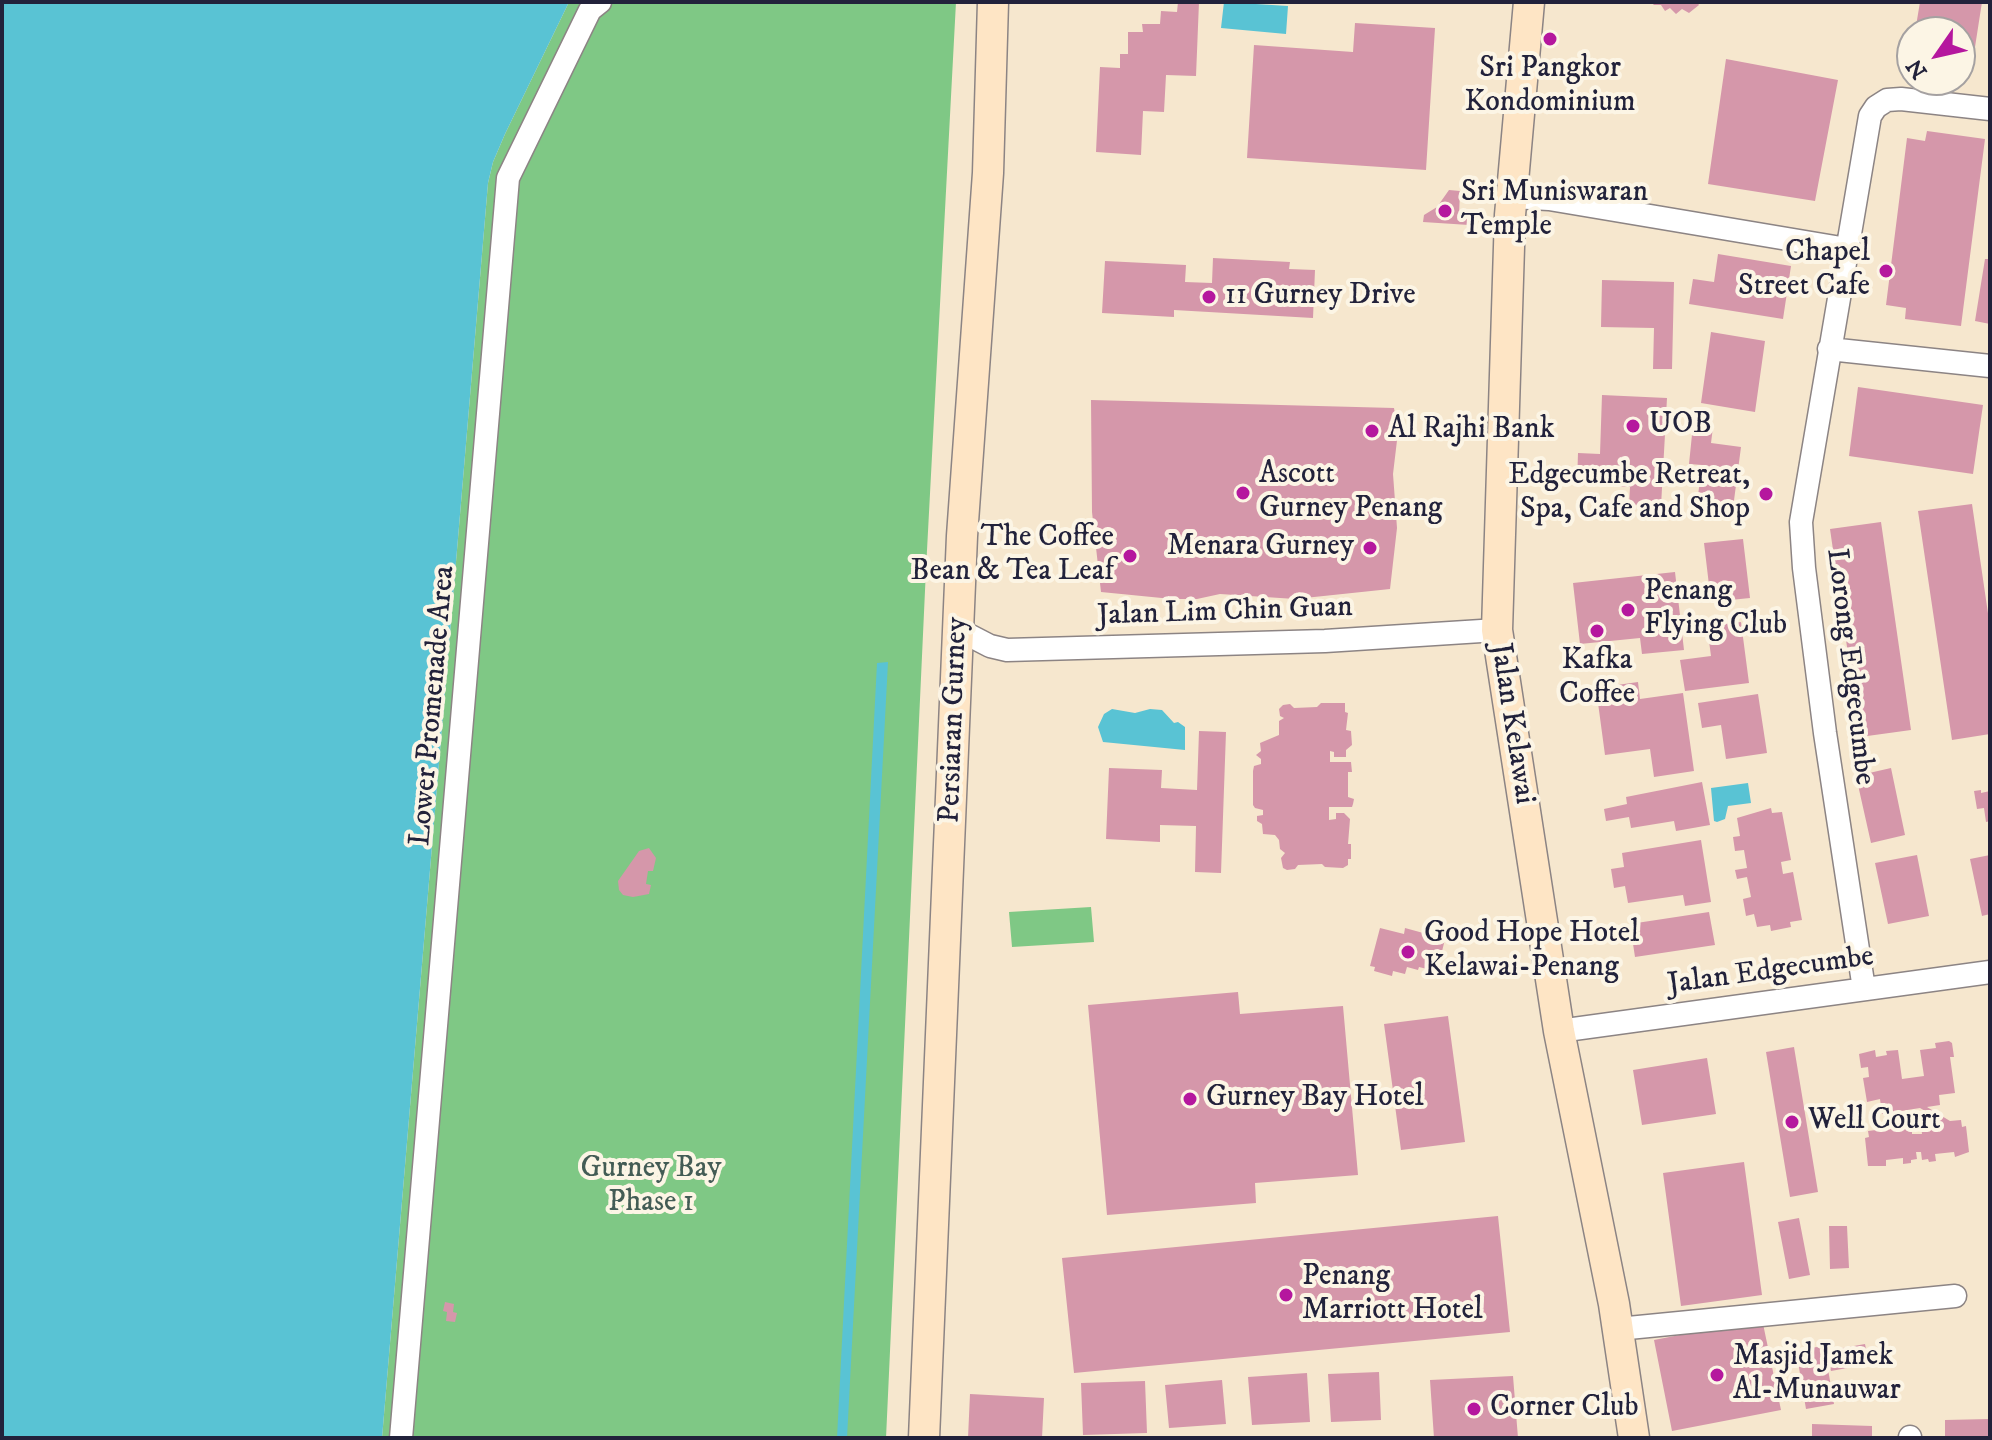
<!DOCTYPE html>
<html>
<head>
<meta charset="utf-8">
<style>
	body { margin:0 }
	#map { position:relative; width:1992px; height:1440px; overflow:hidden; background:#f6e7ce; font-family:"IM FELL DW Pica",serif }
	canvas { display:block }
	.frame { position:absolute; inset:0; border:4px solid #22223b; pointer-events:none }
	.north { position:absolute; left:1896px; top:16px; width:80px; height:80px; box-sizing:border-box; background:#fcf5e5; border:2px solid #a5a1a1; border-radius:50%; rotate:236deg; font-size:22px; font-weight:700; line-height:32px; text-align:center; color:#22223b }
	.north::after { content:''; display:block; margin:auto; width:28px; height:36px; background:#b5179e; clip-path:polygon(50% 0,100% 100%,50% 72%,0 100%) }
</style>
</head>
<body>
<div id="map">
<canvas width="1992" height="1440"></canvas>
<div class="frame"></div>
<div class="north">N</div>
</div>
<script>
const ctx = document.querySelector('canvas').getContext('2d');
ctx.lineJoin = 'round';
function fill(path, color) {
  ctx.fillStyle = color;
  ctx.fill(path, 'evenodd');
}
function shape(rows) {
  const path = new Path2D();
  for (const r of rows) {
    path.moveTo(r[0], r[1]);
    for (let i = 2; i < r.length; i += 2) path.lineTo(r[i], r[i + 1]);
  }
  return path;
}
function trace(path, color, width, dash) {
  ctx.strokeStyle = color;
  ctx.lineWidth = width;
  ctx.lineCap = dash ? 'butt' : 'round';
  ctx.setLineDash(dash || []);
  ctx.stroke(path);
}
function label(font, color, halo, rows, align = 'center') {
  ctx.font = font + ' "IM FELL DW Pica",serif';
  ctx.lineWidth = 8;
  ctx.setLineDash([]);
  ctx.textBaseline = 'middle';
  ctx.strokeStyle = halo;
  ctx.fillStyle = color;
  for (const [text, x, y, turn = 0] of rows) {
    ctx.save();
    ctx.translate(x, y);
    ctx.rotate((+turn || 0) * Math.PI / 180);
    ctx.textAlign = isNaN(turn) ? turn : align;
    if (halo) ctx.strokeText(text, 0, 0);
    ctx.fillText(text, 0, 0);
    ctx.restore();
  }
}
fill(shape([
	[569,2,956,2,926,569,886,1438,382,1438,488,183,493,162,505,134],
	[1091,907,1094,942,1012,947,1009,912]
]), '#7fc885');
fill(shape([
	[2,2,569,2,505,134,493,162,488,183,382,1438,2,1438],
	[1224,2,1288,6,1286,34,1221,28],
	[888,662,847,1438,837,1438,877,663],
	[1112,709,1135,713,1150,709,1162,710,1174,723,1178,722,1185,727,1185,750,1103,742,1098,727,1104,714],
	[1748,783,1751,803,1728,806,1725,819,1717,822,1714,821,1711,788]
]), '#59c3d4');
fill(shape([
	[1178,2,1199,2,1196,76,1166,75,1164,112,1143,111,1141,155,1096,152,1100,67,1120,68,1120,54,1128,54,1128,32,1143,32,1142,24,1160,24,1161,11,1177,12],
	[1651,2,1697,2,1699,5,1689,13,1682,9,1676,14,1670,8,1665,11,1661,5,1654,5],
	[1920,2,1982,2,1975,47,1960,44,1960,32,1915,32],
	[1355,23,1435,28,1426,170,1247,158,1254,45,1353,52],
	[1726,59,1838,80,1815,201,1708,184],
	[1927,131,1985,139,1961,326,1905,319,1906,308,1886,305,1907,138,1925,141],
	[1449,190,1460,191,1459,216,1469,217,1469,225,1423,222,1424,215,1437,207],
	[1718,254,1791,266,1783,319,1689,304,1693,279,1714,282],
	[1213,258,1290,262,1289,269,1315,270,1313,318,1174,310,1174,317,1102,313,1105,261,1186,265,1185,282,1212,283],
	[1985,259,1990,259,1990,324,1975,321],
	[1602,280,1674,282,1672,369,1653,369,1654,328,1601,327],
	[1711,332,1765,341,1755,412,1701,403],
	[1858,387,1983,405,1973,474,1849,456],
	[1602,395,1667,398,1661,506,1629,505,1630,487,1577,484,1578,453,1600,454],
	[1091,400,1394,408,1398,432,1393,474,1397,528,1390,589,1295,599,1220,594,1197,599,1172,599,1101,592,1092,512],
	[1693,425,1713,427,1711,443,1741,447,1733,508,1697,503,1702,465,1689,464],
	[1972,504,1990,627,1990,734,1952,740,1918,511],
	[1881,522,1911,730,1860,737,1830,529],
	[1743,539,1750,598,1711,602,1704,543],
	[1675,572,1684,650,1642,654,1640,638,1580,644,1573,583],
	[1741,622,1749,683,1685,691,1680,660,1711,656,1707,626],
	[1638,682,1640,699,1683,693,1694,771,1654,777,1650,749,1605,755,1596,688],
	[1758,694,1767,753,1726,759,1721,725,1702,728,1698,703],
	[1321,703,1345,703,1345,712,1348,713,1346,730,1351,731,1352,745,1346,750,1346,757,1334,757,1334,752,1330,751,1330,762,1351,762,1352,772,1348,772,1348,797,1354,799,1353,804,1352,807,1329,807,1329,820,1336,819,1336,813,1344,813,1350,819,1348,844,1351,844,1351,859,1348,859,1348,865,1343,868,1325,867,1322,864,1298,865,1295,869,1287,870,1283,868,1281,858,1285,853,1280,849,1279,840,1275,835,1263,834,1262,824,1257,821,1257,816,1263,815,1263,810,1255,808,1253,805,1253,771,1254,766,1261,764,1261,759,1256,755,1261,751,1260,743,1279,735,1279,721,1284,718,1280,716,1279,709,1283,705,1290,704,1294,708,1317,707],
	[1199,731,1226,732,1221,873,1195,872,1196,826,1160,825,1160,842,1106,839,1109,768,1162,770,1161,788,1197,790],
	[1891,768,1905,835,1871,843,1856,776],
	[1702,782,1710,825,1676,831,1674,821,1631,828,1629,817,1606,821,1604,809,1627,804,1626,797],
	[1981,790,1981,793,1990,791,1990,821,1986,822,1984,808,1977,809,1974,791],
	[1771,808,1772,813,1782,812,1791,860,1781,862,1783,874,1793,872,1802,920,1790,922,1791,927,1771,931,1770,925,1757,927,1754,914,1746,916,1743,899,1751,897,1747,877,1737,879,1735,870,1747,868,1744,850,1735,851,1733,837,1740,836,1737,818],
	[1701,840,1711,902,1685,906,1683,895,1628,903,1625,886,1614,888,1611,869,1624,867,1622,853],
	[649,848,656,858,653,871,648,871,646,884,651,885,649,894,633,897,623,895,619,890,618,881,639,851],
	[1917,855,1929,916,1888,924,1875,863],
	[1990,855,1990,914,1982,916,1970,859],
	[1709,912,1715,945,1635,957,1630,924],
	[1380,928,1404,934,1405,928,1445,939,1438,968,1432,966,1431,970,1419,967,1418,970,1407,967,1405,974,1393,971,1392,976,1374,971,1375,967,1370,966],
	[1238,992,1240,1014,1343,1006,1358,1175,1255,1183,1256,1203,1107,1215,1088,1005],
	[1448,1016,1465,1142,1401,1150,1384,1024],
	[1949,1041,1952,1043,1954,1057,1950,1057,1955,1093,1939,1095,1940,1105,1927,1107,1950,1121,1961,1120,1962,1127,1966,1126,1969,1152,1955,1157,1954,1152,1935,1154,1936,1161,1929,1162,1928,1159,1922,1160,1921,1152,1916,1152,1917,1159,1911,1160,1911,1163,1903,1164,1903,1158,1886,1160,1886,1166,1868,1166,1865,1138,1869,1137,1868,1131,1884,1129,1895,1112,1882,1114,1880,1099,1867,1102,1863,1078,1869,1077,1868,1067,1861,1068,1859,1054,1875,1050,1876,1057,1887,1055,1886,1051,1898,1050,1902,1079,1924,1076,1920,1050,1936,1048,1935,1043],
	[1920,1108,1937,1118,1937,1123,1921,1125,1922,1134,1912,1134,1912,1126,1895,1128,1894,1122,1901,1111],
	[1794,1047,1818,1192,1790,1197,1766,1052],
	[1707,1058,1716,1114,1642,1125,1633,1070],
	[1744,1162,1762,1295,1681,1306,1663,1173],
	[1498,1216,1510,1332,1074,1373,1062,1258],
	[1799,1218,1810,1275,1789,1279,1778,1222],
	[1829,1226,1847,1226,1849,1268,1830,1269],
	[445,1302,454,1304,453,1312,457,1313,455,1322,446,1321,447,1312,443,1311],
	[1762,1319,1781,1410,1672,1431,1654,1340],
	[1865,1344,1869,1364,1831,1371,1826,1351],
	[1824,1346,1834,1404,1806,1409,1796,1350],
	[1379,1372,1381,1420,1331,1422,1328,1374],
	[1307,1373,1310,1422,1252,1425,1248,1377],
	[1513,1376,1518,1438,1434,1438,1430,1380],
	[1222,1380,1226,1424,1169,1428,1165,1385],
	[1145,1381,1147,1433,1083,1435,1081,1383],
	[970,1394,1044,1398,1042,1438,968,1438],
	[1990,1419,1990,1438,1945,1438,1945,1420],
	[1812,1424,1872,1426,1872,1438,1812,1438]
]), '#d597aa');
const street = shape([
	[1512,197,1549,199,1847,249],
	[1829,349,1990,366],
	[959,630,990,646,1007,650,1325,641,1497,630],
	[1864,989,1825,733,1804,568,1801,522,1870,116,1876,107,1887,100,1901,99,1990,109],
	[1559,1031,1990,972],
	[1618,1329,1955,1296],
	[401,1438,508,178,590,10,600,2],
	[1910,1438,1910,1437]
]);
const secondary = shape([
	[1529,2,1510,215,1497,630,1559,1031,1614,1304,1634,1438],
	[924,1438,962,536,988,173,993,2]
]);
trace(street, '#8c8484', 25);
trace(secondary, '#8c8484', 33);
trace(street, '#fff', 22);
trace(secondary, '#fee5c5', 30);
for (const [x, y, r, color] of [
	[1550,39,8,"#b5179e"],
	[1445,211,8,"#b5179e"],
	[1886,271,8,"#b5179e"],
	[1209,297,8,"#b5179e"],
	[1633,426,8,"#b5179e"],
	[1372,431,8,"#b5179e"],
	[1243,493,8,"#b5179e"],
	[1766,494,8,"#b5179e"],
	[1370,548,8,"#b5179e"],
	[1130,556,8,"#b5179e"],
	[1628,610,8,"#b5179e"],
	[1597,631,8,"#b5179e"],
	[1408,952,8,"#b5179e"],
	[1190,1099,8,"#b5179e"],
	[1792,1122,8,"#b5179e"],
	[1286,1295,8,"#b5179e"],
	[1717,1375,8,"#b5179e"],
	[1474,1409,8,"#b5179e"]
]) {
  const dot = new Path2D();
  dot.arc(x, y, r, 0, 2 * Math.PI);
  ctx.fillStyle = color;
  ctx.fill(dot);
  trace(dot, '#fcf5e5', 3);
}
label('30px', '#22223b', '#fcf5e5', [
	["Sri Pangkor",1550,70,"center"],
	["Kondominium",1550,104,"center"],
	["Sri Muniswaran",1461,194],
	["Temple",1461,228],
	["Chapel",1870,254,"right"],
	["Street Cafe",1870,288,"right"],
	["11 Gurney Drive",1225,297],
	["UOB",1649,426],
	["Al Rajhi Bank",1388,431],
	["Ascott",1259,476],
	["Gurney Penang",1259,510],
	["Edgecumbe Retreat,",1750,477,"right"],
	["Spa, Cafe and Shop",1750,511,"right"],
	["The Coffee",1114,539,"right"],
	["Bean & Tea Leaf",1114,573,"right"],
	["Menara Gurney",1354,548,"right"],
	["Penang",1644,593],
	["Flying Club",1644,627],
	["Kafka",1597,662,"center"],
	["Coffee",1597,696,"center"],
	["Good Hope Hotel",1424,935],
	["Kelawai-Penang",1424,969],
	["Gurney Bay Hotel",1206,1099],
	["Well Court",1808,1122],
	["Penang",1302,1278],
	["Marriott Hotel",1302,1312],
	["Masjid Jamek",1733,1358],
	["Al-Munauwar",1733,1392],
	["Corner Club",1490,1409]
], 'left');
label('30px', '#22223b', '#fcf5e5', [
	["Jalan Lim Chin Guan",1225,613,-2],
	["Lorong Edgecumbe",1849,667,83],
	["Lower Promenade Area",434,706,-85],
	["Persiaran Gurney",955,720,-88],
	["Jalan Kelawai",1511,724,81],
	["Jalan Edgecumbe",1771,972,-8]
]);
label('30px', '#435c55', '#fcf5e5', [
	["Gurney Bay",651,1170],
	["Phase 1",651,1204]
]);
</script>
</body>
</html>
